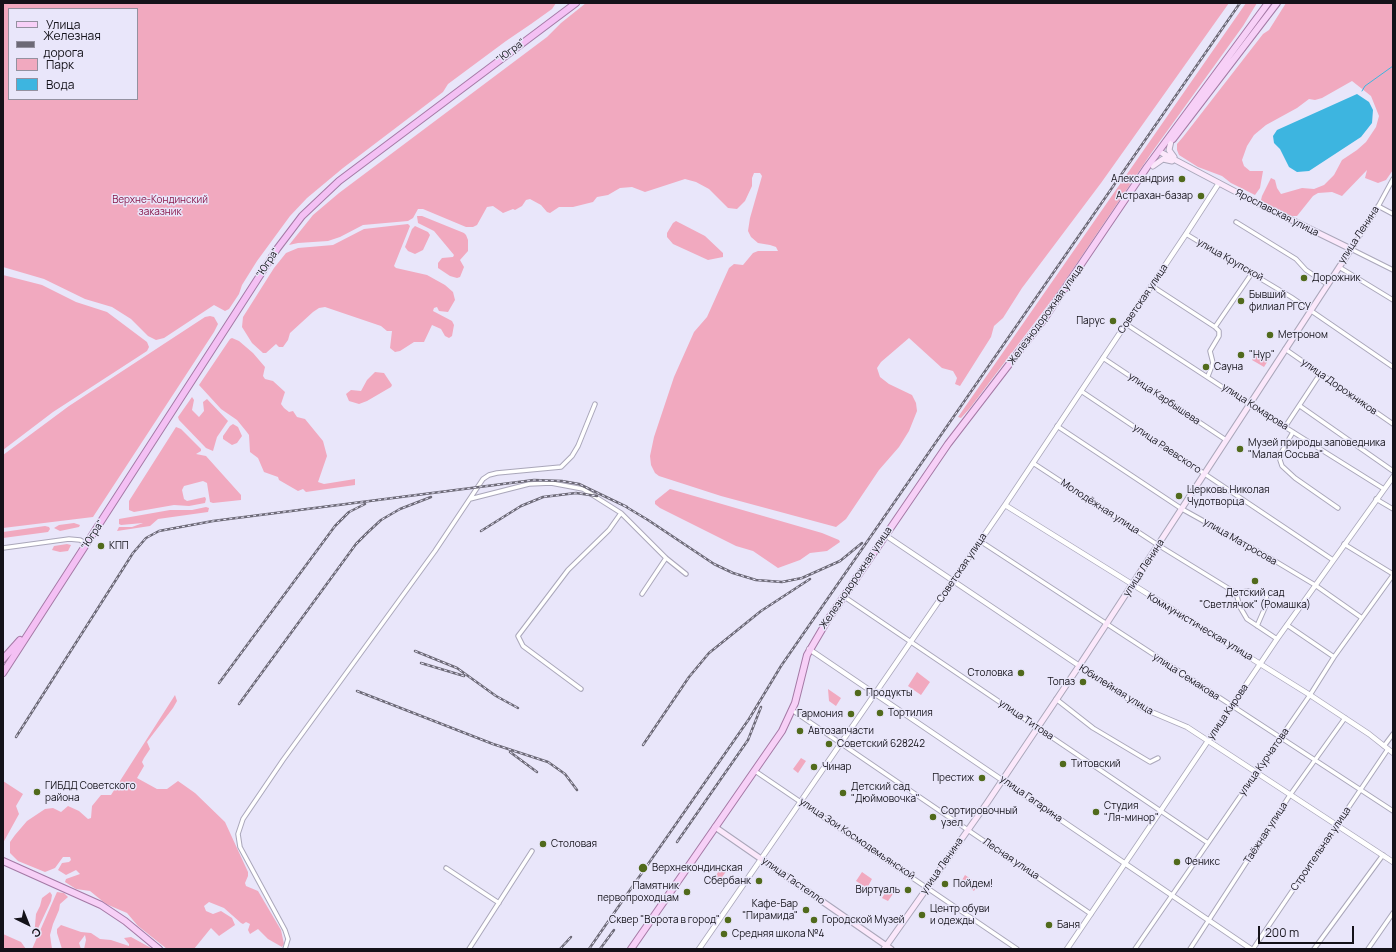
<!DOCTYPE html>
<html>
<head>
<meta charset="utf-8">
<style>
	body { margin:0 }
	#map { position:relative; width:1396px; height:952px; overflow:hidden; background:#e9e6fa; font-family:Manrope,sans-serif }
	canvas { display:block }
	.frame { position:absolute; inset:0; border:4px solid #141219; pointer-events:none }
	.legend { position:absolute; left:8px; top:8px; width:130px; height:92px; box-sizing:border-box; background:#e9e6fa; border:1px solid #9491a0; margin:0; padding:5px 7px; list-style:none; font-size:12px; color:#141219 }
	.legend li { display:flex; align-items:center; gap:8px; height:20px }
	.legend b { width:20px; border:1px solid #9491a0 }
	.north { position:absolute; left:8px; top:904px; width:40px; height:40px; -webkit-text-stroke:3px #e9e6fa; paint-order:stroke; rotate:137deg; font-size:11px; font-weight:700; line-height:16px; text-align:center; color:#141219 }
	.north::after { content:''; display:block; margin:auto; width:14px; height:18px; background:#141219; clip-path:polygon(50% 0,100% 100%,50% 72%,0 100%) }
	.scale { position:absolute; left:1258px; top:926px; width:96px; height:18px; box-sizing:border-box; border:2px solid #141219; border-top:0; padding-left:5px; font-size:12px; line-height:14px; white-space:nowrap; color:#141219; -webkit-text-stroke:3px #e9e6fa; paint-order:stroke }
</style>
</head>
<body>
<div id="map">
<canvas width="1396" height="952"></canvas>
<div class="frame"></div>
<ul class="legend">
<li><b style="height:5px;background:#f7d0f7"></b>Улица</li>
<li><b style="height:5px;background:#6c6976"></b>Железная дорога</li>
<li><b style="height:11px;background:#f1a9bf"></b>Парк</li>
<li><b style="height:11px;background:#3db5e0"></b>Вода</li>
</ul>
<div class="north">С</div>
<div class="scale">200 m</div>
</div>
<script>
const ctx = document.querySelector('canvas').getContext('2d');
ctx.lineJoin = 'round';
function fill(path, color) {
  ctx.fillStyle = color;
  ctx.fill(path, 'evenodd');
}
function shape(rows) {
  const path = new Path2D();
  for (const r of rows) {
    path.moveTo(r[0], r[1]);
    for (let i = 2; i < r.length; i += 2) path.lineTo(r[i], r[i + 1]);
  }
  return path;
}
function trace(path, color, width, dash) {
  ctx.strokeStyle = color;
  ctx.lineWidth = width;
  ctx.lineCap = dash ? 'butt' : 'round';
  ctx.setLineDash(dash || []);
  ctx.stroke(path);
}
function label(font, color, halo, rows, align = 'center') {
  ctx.font = font + ' Manrope,sans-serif';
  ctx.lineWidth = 3;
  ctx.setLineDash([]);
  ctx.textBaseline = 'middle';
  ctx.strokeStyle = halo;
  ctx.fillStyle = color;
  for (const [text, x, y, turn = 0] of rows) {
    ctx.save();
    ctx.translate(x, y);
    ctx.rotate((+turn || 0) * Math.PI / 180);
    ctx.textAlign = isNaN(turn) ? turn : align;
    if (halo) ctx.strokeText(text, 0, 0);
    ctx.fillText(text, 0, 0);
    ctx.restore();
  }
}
fill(shape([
	[3,3,556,3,552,9,531,24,506,41,448,84,443,92,343,168,307,198,290,216,257,261,242,285,239,294,229,309,225,311,214,305,164,338,156,340,148,336,131,319,112,307,85,299,44,279,3,267],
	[9,9,137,9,137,99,9,99],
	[586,3,1229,3,1101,183,1022,288,1003,318,994,326,991,337,960,386,955,384,957,378,953,371,942,368,909,338,881,362,877,368,880,377,889,384,912,395,916,403,917,411,909,431,899,447,879,470,846,519,836,527,721,496,659,476,655,473,651,465,650,456,654,437,674,377,694,332,707,317,729,268,734,264,743,265,753,253,758,251,778,251,776,247,770,245,758,243,751,237,748,231,750,218,762,176,760,173,754,173,752,178,752,186,745,201,737,209,728,208,709,189,696,182,685,179,645,192,632,187,620,188,608,195,597,197,593,202,573,207,559,207,550,213,547,212,541,205,530,199,526,200,522,206,515,210,513,209,503,213,493,206,487,207,477,225,473,227,466,227,423,209,418,209,413,218,408,221,363,225,340,237,328,241,298,243,289,245,313,215,339,193,547,37,561,23],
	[1246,3,1257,3,1243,26,1152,152,1054,297,970,408,961,418,958,417],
	[1286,3,1393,3,1393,170,1386,180,1378,183,1365,178,1367,170,1342,196,1332,192,1318,193,1313,196,1297,216,1291,216,1266,204,1261,200,1262,196,1271,178,1275,180,1277,188,1281,194,1302,188,1314,189,1324,185,1334,175,1342,160,1357,150,1366,142,1376,127,1379,116,1371,96,1352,81,1322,98,1315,100,1309,99,1297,108,1266,125,1254,135,1247,146,1242,160,1244,166,1250,171,1263,171,1260,188,1255,195,1231,183,1222,176,1198,167,1179,155,1177,150,1177,144,1183,137,1263,34,1269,30],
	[417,216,422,216,464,233,466,235,468,240,468,251,460,260,464,267,460,277,457,278,450,276,438,268,438,263,442,258,453,257,454,255,434,231,418,223],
	[676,221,705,236,723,253,723,257,708,260,673,244,667,237,667,233,673,223],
	[408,224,410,226,394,266,396,268,427,275,445,285,453,292,455,300,448,312,439,311,437,307,434,308,433,311,452,321,454,325,452,336,449,338,445,336,441,329,432,325,424,342,414,342,400,351,395,352,390,348,392,331,387,331,381,326,325,307,319,308,313,312,290,333,288,340,283,347,279,347,276,344,266,353,263,353,252,343,242,327,243,317,274,268,286,253,298,248,333,245,364,229],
	[415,226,428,232,430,235,423,250,415,254,408,251,405,247,412,229],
	[3,275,42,285,76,302,107,312,147,342,149,347,147,351,53,412,3,450],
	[210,316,214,317,218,324,214,332,93,517,3,528,3,455,69,406,205,317],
	[232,338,239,341,253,353,265,367,263,376,265,379,273,381,285,392,281,404,284,408,289,412,293,411,297,417,305,419,323,441,327,456,318,482,324,484,355,479,355,485,306,492,303,489,298,491,279,480,278,477,264,472,258,458,250,452,249,435,246,431,237,420,221,409,199,385,230,339],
	[1257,351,1269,359,1264,367,1252,360],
	[375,372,384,373,392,385,391,387,367,401,359,404,349,401,346,394,351,390,361,391,367,380],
	[192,397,194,400,192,410,199,417,204,411,203,402,207,399,228,421,217,437,213,451,206,448,179,420,178,417],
	[233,424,238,427,242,436,237,443,232,445,223,439,223,436,230,426],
	[176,427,181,429,201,449,201,451,196,454,206,456,241,495,241,500,213,503,210,502,207,483,203,481,184,486,182,490,184,499,187,501,205,497,206,499,205,503,189,506,174,505,134,512,129,510,129,501],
	[670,489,822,533,839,540,840,542,827,551,810,553,800,560,778,568,753,551,736,546,660,508,655,504,655,501],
	[206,507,209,508,208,512,158,519,150,526,117,531,119,527,132,527,143,523,121,525,119,524,119,519,170,510,192,510],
	[74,523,80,525,79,527,60,531,54,528,59,525],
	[45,526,49,527,50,529,48,532,3,538,3,532],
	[67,544,71,545,68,551,60,552,52,550,54,546],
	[917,672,930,682,921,695,908,686],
	[828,689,841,698,836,706,829,701],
	[175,695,177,701,173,708,147,742,150,749,144,758,142,762,144,766,137,778,157,789,167,789,178,781,195,793,225,822,248,872,248,876,245,883,246,886,258,891,281,930,284,944,282,947,268,939,258,929,250,934,248,930,250,924,246,922,243,924,241,923,224,908,209,902,204,906,206,911,213,914,221,911,232,918,235,925,219,936,211,928,194,949,167,949,138,926,127,913,106,904,90,891,76,889,65,882,66,879,80,874,76,870,66,875,58,870,62,863,69,862,71,860,70,857,63,857,55,868,45,872,18,861,10,853,10,842,15,835,27,821,45,809,53,808,61,812,68,806,79,811,88,819,91,818,92,806,101,795,111,795],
	[801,758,806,761,798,773,793,769],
	[3,781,23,794,16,806,19,814,3,843],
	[722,866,727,870,720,880,715,877],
	[862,872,872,879,867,888,856,881],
	[965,875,978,884,974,891,961,882],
	[889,887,895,891,888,901,882,898],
	[50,892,52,895,51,901,34,937,36,914,40,906,42,898],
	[57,892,64,893,68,897,60,904,59,910,53,924,50,935,52,949,32,949],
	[61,925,81,932,91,933,100,939,111,940,129,946,129,944,124,938,131,937,153,949,84,949,86,940,85,935,79,943,81,949,62,949,57,933,57,929],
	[3,934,21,942,26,949,3,949]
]), '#f1a9bf');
fill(shape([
	[1357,94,1369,102,1373,110,1372,123,1361,137,1309,171,1297,172,1289,167,1280,149,1274,143,1273,136,1277,130]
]), '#3db5e0');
trace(shape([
	[1362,91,1365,86,1393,66]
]), '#3db5e0', 1);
const minor = shape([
	[1393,179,1374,214,1351,249,1393,270],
	[1378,206,1393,214],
	[1236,222,1296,259,1306,270,1327,284],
	[1186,234,1291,297,1393,367],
	[1339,267,1393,300],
	[1152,286,1215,327,1219,331,1219,336,1210,351,1213,363,1208,376],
	[1126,324,1253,407,1384,489],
	[1215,327,1252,273],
	[1285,349,1393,424],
	[1103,358,1226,440],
	[1081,391,1333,560],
	[1300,406,1393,471],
	[1057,426,1182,509,1270,558,1315,585,1362,618],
	[1285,427,1320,374],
	[1293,432,1281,453,1280,460,1282,466,1295,478,1338,508],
	[1033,463,1158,545,1236,593,1240,607,1247,619,1277,639],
	[470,499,529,484,551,483,583,489,621,513,666,558,686,574],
	[1376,499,1393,509],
	[980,541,1393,811],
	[1344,544,1393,574],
	[3,548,69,539,80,540,87,544],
	[1236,593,1248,591,1266,595,1267,603,1257,626],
	[642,594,666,558],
	[843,596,1208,843],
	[1287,625,1334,657],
	[581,689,523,646,518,636,568,570,609,530,621,513],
	[1056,699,1093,728,1150,762,1158,758],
	[792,710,1091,914],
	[1384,746,1393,734],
	[755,771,1017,949],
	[446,868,499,903],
	[285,949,288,939,285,930,240,847,238,834,243,819,283,760,435,551,483,479,489,475,497,473,561,467,572,456,578,446,595,404],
	[469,949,532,851],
	[1135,949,1310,695,1334,657,1393,575],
	[1190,949,1290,795,1345,718],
	[1253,949,1388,749],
	[1314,949,1383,855],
	[1368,949,1393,913]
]);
const tertiary = shape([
	[1005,505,1310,695,1369,734,1393,753],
	[885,535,1142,708,1187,727,1393,862],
	[809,649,1251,949],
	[699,949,1005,505,1186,234,1219,183],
	[1067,949,1277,639,1393,477]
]);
const secondary = shape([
	[1171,141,1169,150,1174,157],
	[1153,166,1163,159,1172,161],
	[715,827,891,949],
	[884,949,987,803,1079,666,1351,249,1255,202,1162,153]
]);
const primary = shape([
	[1173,139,1277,3],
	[3,861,101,905,125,921,159,949],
	[631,949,782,731,795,703,807,655,827,621,948,444,1044,319,1147,167,1268,3]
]);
const trunk = shape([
	[3,659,20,640],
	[3,673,277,249,302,216,339,181,576,3]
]);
trace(minor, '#aaa7ba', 5.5);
trace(tertiary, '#aaa7ba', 6);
trace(secondary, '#aaa7ba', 7);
trace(primary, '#a479a5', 8);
trace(trunk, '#a479a5', 8);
trace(minor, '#fff', 3.5);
trace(tertiary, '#fff', 4.5);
trace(secondary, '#fbe8fb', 5);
trace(primary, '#f7d0f7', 6);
trace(trunk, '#f4c0f4', 6);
const rail = shape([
	[623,505,648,520,714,564,733,573,756,580,782,582,802,578,840,561,862,543],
	[481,531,521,506,543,497,576,493,597,496],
	[415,651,457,668,496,696,518,708],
	[421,663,464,676],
	[219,683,335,526,349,512,365,504],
	[357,691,493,744,548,762,565,774,577,790],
	[239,704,356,544,367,533,381,520,400,509,431,497],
	[16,737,133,553,146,538,159,531,213,521,534,480,562,481,579,484,627,507],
	[643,745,689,677,709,653,761,611,810,579],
	[510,752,537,772],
	[677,842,748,740,761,707],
	[560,949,571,937],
	[589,949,749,719,781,666,1240,3],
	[600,949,614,930]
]);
trace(rail, '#6c6976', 2.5);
trace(rail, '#e9e6fa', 1, [3]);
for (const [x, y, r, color] of [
	[1182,179,4,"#516a1c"],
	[1201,196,4,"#516a1c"],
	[1304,278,4,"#516a1c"],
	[1241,301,4,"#516a1c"],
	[1113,321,4,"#516a1c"],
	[1270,335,4,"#516a1c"],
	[1241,355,4,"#516a1c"],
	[1206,367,4,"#516a1c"],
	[1240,449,4,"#516a1c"],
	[1179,496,4,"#516a1c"],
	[101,546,4,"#516a1c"],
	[1255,581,4,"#516a1c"],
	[1021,673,4,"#516a1c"],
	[1083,682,4,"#516a1c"],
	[858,693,4,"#516a1c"],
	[880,713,4,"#516a1c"],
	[851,714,4,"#516a1c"],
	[800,731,4,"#516a1c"],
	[829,744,4,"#516a1c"],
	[1063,764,4,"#516a1c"],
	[814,767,4,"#516a1c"],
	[982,778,4,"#516a1c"],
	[37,792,4,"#516a1c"],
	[843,793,4,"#516a1c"],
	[1096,812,4,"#516a1c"],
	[933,817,4,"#516a1c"],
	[543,844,4,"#516a1c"],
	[1177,862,4,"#516a1c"],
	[643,868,5,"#516a1c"],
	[759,881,4,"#516a1c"],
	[945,884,4,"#516a1c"],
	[908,890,4,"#516a1c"],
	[687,892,4,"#516a1c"],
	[806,910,4,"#516a1c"],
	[922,915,4,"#516a1c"],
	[728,920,4,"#516a1c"],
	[814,920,4,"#516a1c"],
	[1049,925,4,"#516a1c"],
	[724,934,4,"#516a1c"]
]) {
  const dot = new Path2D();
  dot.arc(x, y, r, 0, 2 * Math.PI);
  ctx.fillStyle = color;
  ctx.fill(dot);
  trace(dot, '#e9e6fa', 1.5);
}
label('10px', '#141219', '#e9e6fa', [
	["\"Югра\"",511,51,-37],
	["Ярославская улица",1277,213,27],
	["улица Ленина",1359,235,-57],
	["улица Крупской",1230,260,30],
	["\"Югра\"",268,263,-57],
	["Советская улица",1143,299,-56],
	["Железнодорожная улица",1046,315,-54],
	["улица Дорожников",1339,387,35],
	["улица Карбышева",1164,399,34],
	["улица Комарова",1255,407,33],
	["улица Раевского",1167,449,34],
	["Молодёжная улица",1100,507,33],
	["\"Югра\"",93,535,-57],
	["улица Матросова",1240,542,30],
	["Советская улица",962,568,-56],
	["улица Ленина",1144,568,-57],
	["Железнодорожная улица",856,578,-56],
	["Коммунистическая улица",1200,627,31],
	["улица Семакова",1186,677,33],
	["Юбилейная улица",1116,690,32],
	["улица Кирова",1228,712,-56],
	["улица Титова",1026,720,34],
	["улица Курчатова",1264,762,-55],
	["улица Гагарина",1031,799,35],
	["Таёжная улица",1266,833,-57],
	["улица Зои Космодемьянской",857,839,34],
	["Строительная улица",1321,849,-56],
	["Лесная улица",1011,859,34],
	["улица Ленина",942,866,-55],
	["улица Гастелло",793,881,35]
]);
label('10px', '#141219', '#e9e6fa', [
	["Александрия",1174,179,"right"],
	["Астрахан-базар",1193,196,"right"],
	["Дорожник",1312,278],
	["Бывший",1249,295],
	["филиал РГСУ",1249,307],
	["Парус",1105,321,"right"],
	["Метроном",1278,335],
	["\"Нур\"",1249,355],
	["Сауна",1214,367],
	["Музей природы заповедника",1248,443],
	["\"Малая Сосьва\"",1248,455],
	["Церковь Николая",1187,490],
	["Чудотворца",1187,502],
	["КПП",109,546],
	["Детский сад",1255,593,"center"],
	["\"Светлячок\" (Ромашка)",1255,605,"center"],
	["Столовка",1013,673,"right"],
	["Топаз",1075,682,"right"],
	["Продукты",866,693],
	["Тортилия",888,713],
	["Гармония",843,714,"right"],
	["Автозапчасти",808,731],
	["Советский 628242",837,744],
	["Титовский",1071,764],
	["Чинар",822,767],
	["Престиж",974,778,"right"],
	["ГИБДД Советского",45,786],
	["района",45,798],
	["Детский сад",851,787],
	["\"Дюймовочка\"",851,799],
	["Студия",1104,806],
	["\"Ля-минор\"",1104,818],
	["Сортировочный",941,811],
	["узел",941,823],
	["Столовая",551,844],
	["Феникс",1185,862],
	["Верхнекондинская",652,868],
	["Сбербанк",751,881,"right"],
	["Пойдем!",953,884],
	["Памятник",679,886,"right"],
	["первопроходцам",679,898,"right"],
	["Виртуаль",900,890,"right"],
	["Кафе-Бар",798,904,"right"],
	["\"Пирамида\"",798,916,"right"],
	["Центр обуви",930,909],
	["и одежды",930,921],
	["Сквер \"Ворота в город\"",720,920,"right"],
	["Городской Музей",822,920],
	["Баня",1057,925],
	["Средняя школа №4",732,934]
], 'left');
label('10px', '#88184a', '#e9e6fa', [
	["Верхне-Кондинский",160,200],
	["заказник",160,212]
]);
</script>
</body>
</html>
